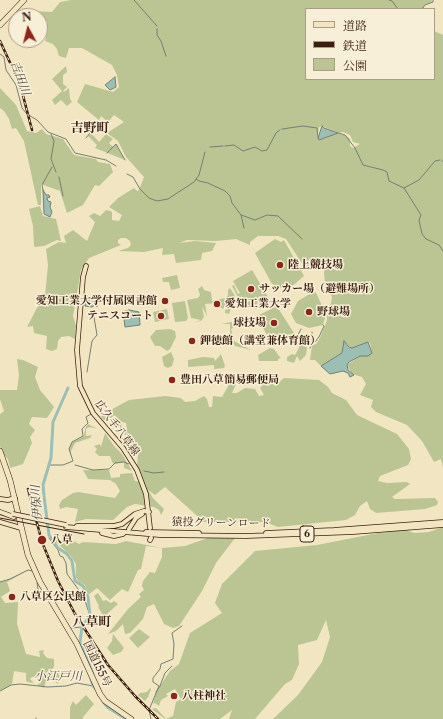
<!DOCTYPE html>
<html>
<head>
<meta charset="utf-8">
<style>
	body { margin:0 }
	#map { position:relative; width:443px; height:719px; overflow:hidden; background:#f2e6c2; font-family:"Libre Caslon Text","Noto Serif JP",serif }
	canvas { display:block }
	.legend { position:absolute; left:305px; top:8px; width:130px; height:72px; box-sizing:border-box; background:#f7efd7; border:1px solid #ac9b87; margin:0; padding:5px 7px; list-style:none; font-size:12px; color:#3c1e10 }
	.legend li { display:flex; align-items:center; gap:8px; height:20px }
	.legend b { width:20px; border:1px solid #ac9b87 }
	.north { position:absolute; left:8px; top:8px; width:40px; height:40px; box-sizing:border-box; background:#f7efd7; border:1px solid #ac9b87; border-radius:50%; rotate:353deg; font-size:11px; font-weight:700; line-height:16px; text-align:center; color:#3c1e10 }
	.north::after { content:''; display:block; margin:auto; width:14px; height:18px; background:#8f2418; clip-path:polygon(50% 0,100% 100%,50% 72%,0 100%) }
</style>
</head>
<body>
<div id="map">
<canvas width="443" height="719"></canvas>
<ul class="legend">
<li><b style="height:5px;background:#f2e6c2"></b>道路</li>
<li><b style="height:5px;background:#3c1e10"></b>鉄道</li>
<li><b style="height:11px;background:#bac593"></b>公園</li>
</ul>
<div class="north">N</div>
</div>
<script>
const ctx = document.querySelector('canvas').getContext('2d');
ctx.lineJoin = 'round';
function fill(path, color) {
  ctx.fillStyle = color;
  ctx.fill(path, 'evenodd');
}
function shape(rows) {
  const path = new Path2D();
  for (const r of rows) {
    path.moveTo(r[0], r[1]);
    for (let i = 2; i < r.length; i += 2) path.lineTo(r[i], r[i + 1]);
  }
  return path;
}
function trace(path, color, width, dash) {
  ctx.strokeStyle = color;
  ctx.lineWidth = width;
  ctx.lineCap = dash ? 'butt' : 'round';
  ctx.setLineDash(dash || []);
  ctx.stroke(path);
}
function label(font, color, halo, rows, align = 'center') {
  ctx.font = font + ' "Libre Caslon Text","Noto Serif JP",serif';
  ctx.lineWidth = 3;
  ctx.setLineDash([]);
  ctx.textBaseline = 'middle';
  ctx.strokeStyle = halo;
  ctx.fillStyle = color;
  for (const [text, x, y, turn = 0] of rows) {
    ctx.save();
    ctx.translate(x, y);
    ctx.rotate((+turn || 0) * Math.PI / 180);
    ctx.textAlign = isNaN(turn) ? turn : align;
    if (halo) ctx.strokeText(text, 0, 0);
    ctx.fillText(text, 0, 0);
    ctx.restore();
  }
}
fill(shape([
	[71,0,432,0,431,3,424,5,424,8,420,9,306,9,306,79,434,79,434,31,443,35,443,468,441,459,434,462,422,441,407,425,376,412,371,407,373,400,360,395,366,384,362,377,352,374,347,365,360,356,372,353,370,343,368,342,352,348,344,342,344,351,342,353,321,366,315,360,310,360,312,345,316,344,320,338,327,320,327,309,331,303,332,297,325,285,324,272,325,266,328,264,322,258,313,258,309,260,309,266,305,268,286,239,278,236,258,236,250,242,250,245,236,239,216,241,187,240,179,243,195,241,216,243,212,251,202,253,201,260,176,263,174,254,162,255,163,248,144,252,118,251,128,248,131,245,130,241,126,238,121,238,118,240,118,243,121,245,89,258,81,270,73,316,76,326,75,339,69,336,61,337,58,341,57,349,52,351,46,349,47,336,34,333,33,326,27,327,40,302,45,296,48,265,46,249,59,242,66,243,64,236,73,230,87,241,95,222,89,216,94,213,100,216,106,210,110,211,112,212,112,220,119,221,122,215,109,207,118,198,134,188,137,191,139,190,144,177,126,157,118,141,107,133,124,122,114,115,108,122,101,116,99,120,77,102,85,84,113,92,119,87,117,75,112,65,82,48,69,48,66,58,59,56,57,49,53,44,45,41,47,32,46,30,43,29,43,26,47,25,47,21,40,19,36,11,52,12,60,2],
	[322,126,339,133,343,132,350,135,353,142,360,144,353,148,350,146,350,139,345,135,339,134,333,134,319,140,317,138,319,127],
	[66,66,67,72,63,75,63,84,67,87,63,91,64,92,69,88,70,99,72,102,67,106,61,100,55,105,52,100,62,91,52,79],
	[0,88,16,105,27,131,36,133,42,129,46,134,63,139,74,155,96,159,98,162,110,164,113,172,99,186,95,185,83,205,67,213,60,191,41,184,41,205,38,205,24,141,16,128,12,129,9,119,4,111,0,108],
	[91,133,99,142,106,134,113,139,109,143,113,147,116,144,125,160,95,148,97,145,88,136],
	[40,206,43,216,56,219,61,241,57,240,44,246,35,247,34,246,33,226,29,209],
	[275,239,281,242,284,240,304,276,291,287,280,288,272,284,255,253],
	[252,270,271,302,257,309,248,307,241,295,242,301,240,301,232,286,234,285,238,294,240,293,233,281],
	[177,275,180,288,171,290,169,282,163,282,162,278],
	[202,286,204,290,211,292,212,301,225,298,228,296,228,290,230,288,235,296,229,314,225,313,225,309,221,308,218,303,205,304,207,316,202,306,204,317,201,321,195,322,201,320,191,318,187,300,198,298,200,295,198,289],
	[313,292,316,293,326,314,323,325,309,328,296,323,291,314,298,301],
	[185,301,188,318,186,321,175,322,172,303],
	[275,307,278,308,294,333,272,345,257,316],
	[167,309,169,319,155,322,153,312],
	[232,322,233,328,231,329,234,341,251,350,235,346,230,336,230,324,221,324],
	[170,329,175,331,176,337,170,349,167,351,160,346,155,346,150,337,156,330],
	[298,335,307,348,306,355,300,361,297,356,294,363,287,361,287,357,292,354,295,355,299,348],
	[270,348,274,349,279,356,281,358,278,359,278,361,259,361,258,355],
	[171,352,174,359,172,366,168,368,164,366,162,357],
	[221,354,225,366,224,368,214,369,214,365,188,367,188,360,203,357,214,358,215,361],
	[17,359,23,360,38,367,35,377,40,390,54,407,47,418,32,417,29,424,35,430,30,437,32,443,23,464,10,468,8,459,2,453,0,446,0,414,4,411,0,399,0,390,17,390,19,375],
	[284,378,319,380,328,387,332,393,346,400,357,415,397,434,409,449,411,459,408,465,380,476,378,481,387,483,407,482,410,484,392,497,395,499,435,498,438,502,437,505,425,509,376,513,370,509,367,501,360,506,355,515,346,520,278,527,265,522,204,522,165,487,155,495,148,490,153,498,164,509,161,515,159,510,154,507,135,504,127,507,113,520,86,519,75,522,78,509,66,507,60,509,59,505,62,500,73,493,78,492,115,498,120,491,116,484,110,480,88,479,83,470,109,470,111,478,120,477,120,474,132,473,135,481,142,482,144,481,137,466,138,454,132,453,130,438,124,434,127,429,126,423,122,422,121,429,114,417,104,420,101,417,107,412,129,400,165,396,181,398,185,402,195,401,204,396,207,399,209,407,212,407,213,396,222,397,231,381,238,380,232,393,237,393,245,388,255,389,259,396,264,395,260,388,263,385,271,382,275,386],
	[88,424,98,429,90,427,86,429,86,436,92,435,90,438,75,443,71,451,71,456,69,449,72,442,84,436,85,429],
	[105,433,114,446,122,454,132,471,124,468,124,462,114,464,112,462,110,456,99,456,95,452,97,449,94,446,100,444,101,447],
	[443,527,443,719,273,719,298,695,322,662,330,637,326,620,317,640,298,645,299,664,292,680,285,684,255,719,229,719,232,710,220,719,165,719,152,709,156,708,166,719,173,716,176,702,181,699,175,689,166,694,168,696,161,700,159,706,155,703,153,704,156,692,170,671,179,664,190,633,222,613,215,603,222,584,255,551,317,545,378,533,406,530,414,533,429,532],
	[208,538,235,538,216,563,202,591,179,626,173,628,164,624,154,604,147,607,143,619,130,633,125,634,123,624,116,631,108,634,128,609,141,597,139,594,144,590,142,586,143,581,150,572,155,573,162,557,162,548,146,546,141,569,138,570,128,592,122,589,110,600,97,588,88,595,85,585,78,581,76,577,76,564,70,555,55,541,57,539,63,541,72,540,79,544,83,542,116,544,126,541,162,548,185,546],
	[30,569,7,582,10,591,1,597,5,603,18,602,17,624,26,654,40,657,39,651,44,650,43,653,47,658,54,659,54,667,51,670,53,673,58,673,60,677,58,679,59,682,58,684,53,680,46,681,44,688,37,685,41,683,40,677,32,677,30,679,34,683,28,682,26,681,26,673,14,671,12,684,0,691,0,582,5,581],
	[98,593,103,601,106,600,111,603,114,601,118,604,107,614,107,616,104,617,98,607,99,606,94,596],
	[139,629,150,637,138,648,129,638],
	[113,634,124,648,121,652,113,655,107,648,112,641],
	[150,688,151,689,148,697,145,701,138,695,140,693,147,692],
	[86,695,94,704,83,717,83,719,70,719,70,707,73,701,76,705]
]), '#bac593');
const water = shape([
	[115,77,116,87,110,90,105,85,115,77],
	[322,126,324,128,338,133,319,140,318,138,322,126],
	[43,190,46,195,49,195,50,197,47,198,48,201,51,202,50,207,52,212,50,217,44,214,43,190],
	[86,295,97,302,97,307,95,305,92,307,85,306,86,295],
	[129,310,139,312,140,325,125,327,123,312,129,310],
	[344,341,349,347,352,348,368,342,372,353,368,356,360,356,349,362,347,365,348,370,354,375,350,377,348,373,343,371,330,374,321,366,342,353,344,341]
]);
fill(water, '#9bbfb5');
trace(water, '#757f73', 1);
trace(shape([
	[134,0,157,26],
	[389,0,392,1,398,9],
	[422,9,425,5,433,2,433,0],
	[157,29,157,35,161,41,166,56],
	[0,54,4,57,6,70,16,85,22,108,27,114,37,120,48,132,66,139,75,153,106,160,116,166],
	[282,129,303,126,317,128,318,138],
	[338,133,345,135,355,148,363,165,383,170,387,172,389,181,404,188,419,180,435,161,440,160],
	[51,134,54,141,51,159,56,172],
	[86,138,95,127],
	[225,146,234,145,243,151,255,147,262,151,267,150,276,133,280,130],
	[210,147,223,146],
	[107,153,116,144,125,160],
	[442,161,443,161],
	[127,174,133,177,140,189,149,198,157,201,168,199,194,182,199,175,205,152],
	[59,177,63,196],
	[196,179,199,181,208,183,225,191,230,196,232,203,241,215,255,220,267,215,278,216,302,239],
	[404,188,421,215,419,220,422,234,426,239,439,245,443,251],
	[43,190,42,185,52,167],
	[241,215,244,228],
	[301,329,298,335,303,342,312,344,310,348],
	[312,332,312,343],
	[312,344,314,343,319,337,324,326,323,325],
	[87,372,92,341,97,335,94,317],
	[49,465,63,465,73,461,69,449,72,442,83,436,82,429,88,423,86,417,91,414],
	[75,465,93,470,109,469,115,463,124,462,129,464],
	[144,471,154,473,164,472],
	[49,538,58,550,60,556,63,557,66,563,67,574,84,597,88,610],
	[0,582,10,579,28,570,32,571],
	[37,583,38,589,46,597],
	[63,625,66,630],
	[71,628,82,627],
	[0,691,11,685,20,684,48,687,66,686,77,683,93,686],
	[156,692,160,686,165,673,172,666],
	[36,718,36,719],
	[151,719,149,710,159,686,153,682,153,678,160,669,161,664,173,659,174,644,172,633,182,626]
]), '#757f73', 1);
trace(shape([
	[68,388,53,422,51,458,43,485,44,496,49,535,58,548,67,554,72,561,75,581,83,586,88,597,90,616,82,627,80,642,93,674],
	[91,679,93,686,96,689],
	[103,701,107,707,126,719]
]), '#9bbfb5', 3);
const major = shape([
	[86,266,83,277,77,350,80,386,93,413,123,448,137,470,146,494,150,528],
	[0,499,8,500,15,498],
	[0,512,14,517],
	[0,522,21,528],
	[77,526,114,526,122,524,135,514,144,511,149,512],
	[66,527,160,535,246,536,353,532,443,525],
	[129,529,136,518,142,514],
	[146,532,199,533],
	[102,533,114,536,123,534],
	[266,533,334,530,443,522],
	[150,540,151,538]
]);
const highway = shape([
	[0,25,24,0],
	[0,451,10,480,28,555,40,582,77,644,100,694,105,701,131,719]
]);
trace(major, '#3c1e10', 5.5);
trace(highway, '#3c1e10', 6);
trace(major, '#f2e6c2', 4);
trace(highway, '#f2e6c2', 5);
trace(shape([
	[0,518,84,534]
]), '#3c1e10', 1);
const rail = shape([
	[0,41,20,84,32,130],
	[28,489,42,542,58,581,75,614,108,665,135,696,158,719]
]);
trace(rail, '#3c1e10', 2.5);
trace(rail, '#f7efd7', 1, [3]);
const majorBridge = shape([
	[13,514,66,525]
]);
trace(majorBridge, '#3c1e10', 5.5, []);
trace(majorBridge, '#f2e6c2', 4);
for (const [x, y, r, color] of [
	[280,265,4,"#8f2418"],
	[251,289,4,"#8f2418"],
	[165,301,4,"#8f2418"],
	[217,304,4,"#8f2418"],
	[309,312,4,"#8f2418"],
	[161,316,4,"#8f2418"],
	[274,323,4,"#8f2418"],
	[192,341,4,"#8f2418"],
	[172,380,4,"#8f2418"],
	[42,540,5,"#8f2418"],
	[12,597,4,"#8f2418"],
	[174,696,4,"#8f2418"]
]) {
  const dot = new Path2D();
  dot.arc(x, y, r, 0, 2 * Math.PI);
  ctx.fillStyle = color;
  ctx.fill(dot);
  trace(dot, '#f7efd7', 1.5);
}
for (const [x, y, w] of [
	[307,534,14]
]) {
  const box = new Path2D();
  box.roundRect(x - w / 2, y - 8, w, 16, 3);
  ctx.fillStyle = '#f7efd7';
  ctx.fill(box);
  trace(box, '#3c1e10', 1);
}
label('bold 10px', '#3c1e10', null, [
	["6",307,534]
]);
label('bold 11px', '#3c1e10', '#f7efd7', [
	["陸上競技場",288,265],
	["サッカー場（避難場所）",259,289],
	["愛知工業大学付属図書館",157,301,"right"],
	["愛知工業大学",225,304],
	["野球場",317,312],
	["テニスコート",153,316,"right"],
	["球技場",266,323,"right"],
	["鉀徳館（講堂兼体育館）",200,341],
	["豊田八草簡易郵便局",180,380],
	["八草",51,540],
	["八草区公民館",20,597],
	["八柱神社",182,696]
], 'left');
label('11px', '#3c1e10', '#f7efd7', [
	["広久手八草線",117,428,53],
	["猿投グリーンロード",221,523,1],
	["国道155号",97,664,64]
]);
label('italic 12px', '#584e42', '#f7efd7', [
	["吉田川",20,78,70],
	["伊保川",37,503,-94],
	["小江戸川",58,677]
]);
label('bold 13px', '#3c1e10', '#f7efd7', [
	["吉野町",90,128],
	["八草町",92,622]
]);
</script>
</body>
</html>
